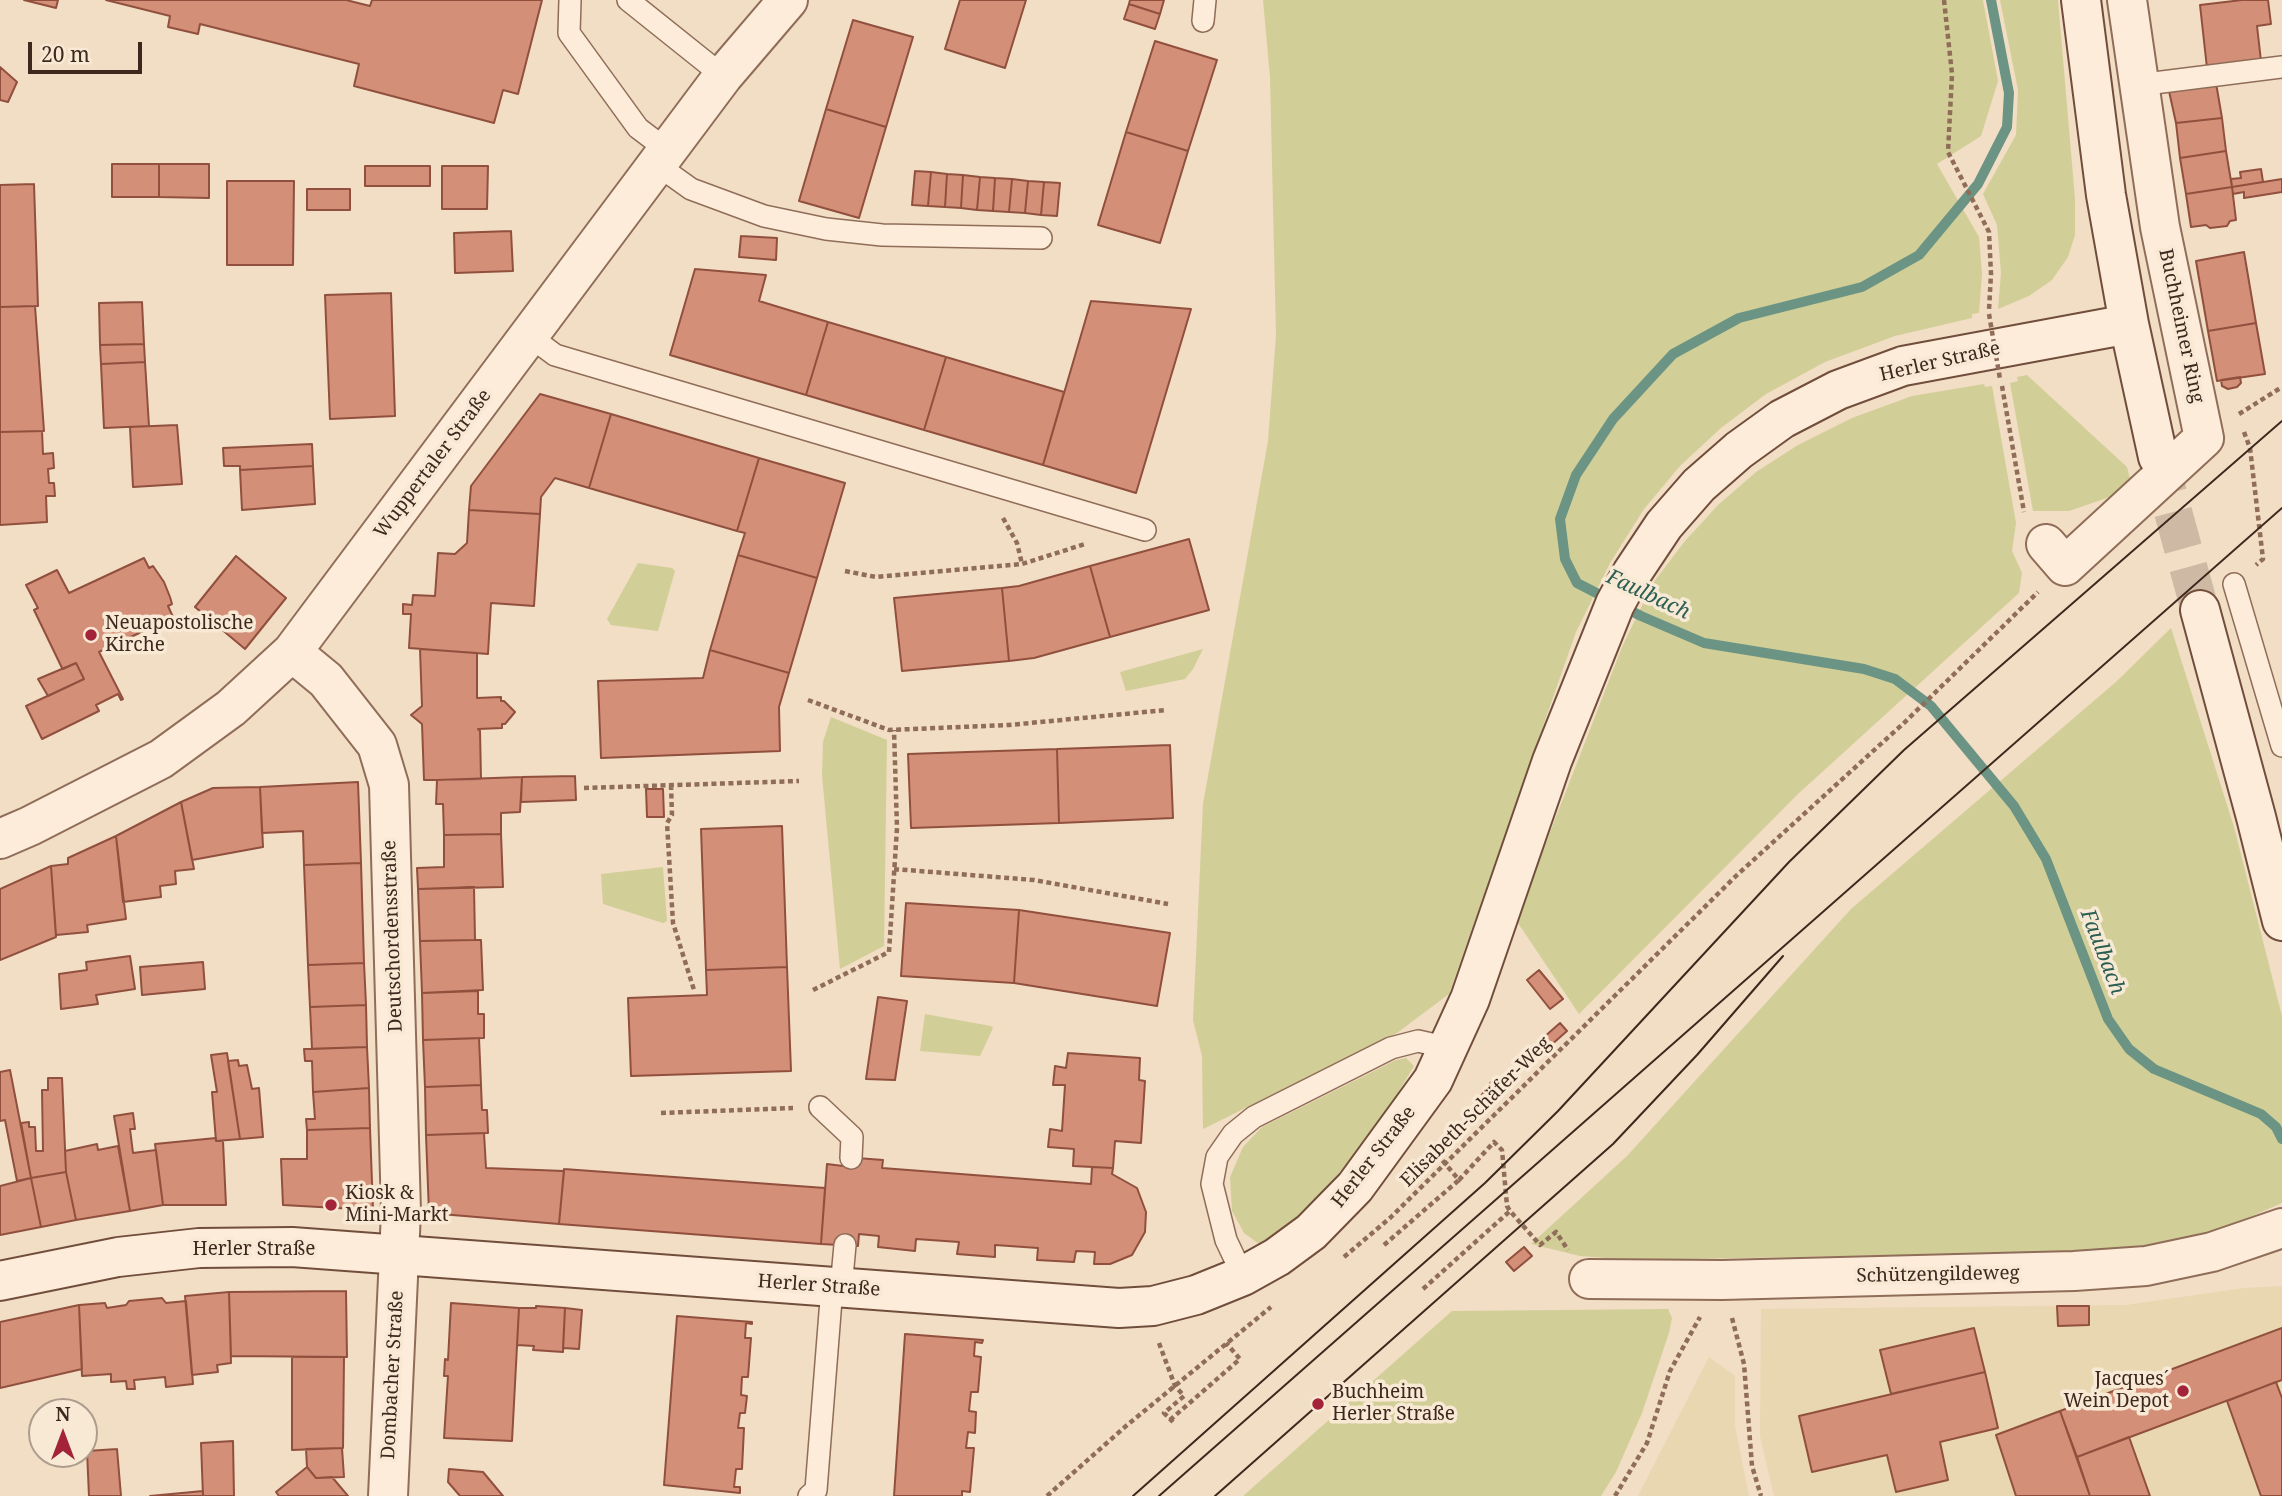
<!DOCTYPE html>
<html>
<head>
<meta charset="utf-8">
<style>
	body { margin:0 }
	#map { position:relative; width:2282px; height:1496px; overflow:hidden; background:#f2ddc5; font-family:"Noto Serif",serif }
	canvas { display:block }
	.north { position:absolute; left:28px; top:1398px; width:70px; height:70px; box-sizing:border-box; background:#f8e9d5; border:2px solid #ae9c8c; border-radius:50%; rotate:0deg; font-size:19px; font-weight:700; line-height:28px; text-align:center; color:#3e281e }
	.north::after { content:''; display:block; margin:auto; width:24px; height:32px; background:#a32439; clip-path:polygon(50% 0,100% 100%,50% 72%,0 100%) }
	.scale { position:absolute; left:28px; top:42px; width:114px; height:32px; box-sizing:border-box; border:4px solid #3e281e; border-top:0; padding-left:9px; font-size:21px; line-height:24px; white-space:nowrap; color:#3e281e; -webkit-text-stroke:5px #f8e9d5; paint-order:stroke }
</style>
</head>
<body>
<div id="map">
<canvas width="2282" height="1496"></canvas>
<div class="north">N</div>
<div class="scale">20 m</div>
</div>
<script>
const ctx = document.querySelector('canvas').getContext('2d');
ctx.lineJoin = 'round';
function fill(path, color) {
  ctx.fillStyle = color;
  ctx.fill(path, 'evenodd');
}
function shape(rows) {
  const path = new Path2D();
  for (const r of rows) {
    path.moveTo(r[0], r[1]);
    for (let i = 2; i < r.length; i += 2) path.lineTo(r[i], r[i + 1]);
  }
  return path;
}
function trace(path, color, width, dash) {
  ctx.strokeStyle = color;
  ctx.lineWidth = width;
  ctx.lineCap = dash ? 'butt' : 'round';
  ctx.setLineDash(dash || []);
  ctx.stroke(path);
}
function label(font, color, halo, rows, align = 'center') {
  ctx.font = font + ' "Noto Serif",serif';
  ctx.lineWidth = 7;
  ctx.setLineDash([]);
  ctx.textBaseline = 'middle';
  ctx.strokeStyle = halo;
  ctx.fillStyle = color;
  for (const [text, x, y, turn = 0] of rows) {
    ctx.save();
    ctx.translate(x, y);
    ctx.rotate((+turn || 0) * Math.PI / 180);
    ctx.textAlign = isNaN(turn) ? turn : align;
    if (halo) ctx.strokeText(text, 0, 0);
    ctx.fillText(text, 0, 0);
    ctx.restore();
  }
}
fill(shape([
	[2282,1286,2282,1496,1774,1496,1760,1436,1761,1309,2126,1305,2244,1288],
	[1709,1357,1735,1376,1735,1426,1749,1496,1638,1496]
]), '#e8d7b1');
fill(shape([
	[1263,0,1983,0,1998,81,1981,136,1937,164,1979,237,1982,274,1979,313,1972,314,1972,318,1895,336,1825,362,1766,394,1721,428,1680,466,1644,509,1610,563,1576,632,1449,994,1397,1033,1203,1129,1202,1056,1193,1020,1203,804,1268,441,1276,335,1270,77],
	[2000,0,2058,0,2075,199,2075,235,2068,257,2052,280,2029,296,1998,309,2001,273,1997,225,1983,194,2016,135,2018,90],
	[2027,375,2127,467,2131,483,2124,492,2069,511,2033,511,2010,383,2018,381,2017,377],
	[1984,384,1985,387,1992,386,2016,523,2012,551,2022,573,2019,593,1798,794,1579,1014,1516,920,1622,647,1653,583,1685,541,1718,505,1756,472,1798,445,1852,418,1912,396],
	[638,563,672,568,675,571,658,631,611,625,607,619],
	[2171,628,2234,827,2282,1016,2282,1203,2215,1232,2169,1244,2125,1251,1634,1260,1580,1256,1531,1244,1627,1156,1851,909,2117,681],
	[1203,649,1193,669,1185,679,1126,691,1120,672],
	[831,717,887,740,884,946,840,969,822,775,823,742],
	[663,867,667,921,663,923,603,904,601,874],
	[925,1014,991,1026,993,1028,980,1056,920,1051],
	[1406,1058,1414,1066,1375,1131,1300,1218,1259,1244,1244,1233,1232,1211,1230,1177,1243,1147,1262,1127,1396,1060],
	[1668,1309,1672,1318,1669,1333,1642,1413,1616,1472,1601,1496,1243,1496,1452,1311]
]), '#d1cf97');
trace(shape([
	[1991,0,2009,93,2007,127,1978,184,1919,255,1862,287,1739,318,1673,354,1613,419,1576,475,1560,519,1565,559,1577,583,1641,616,1704,643,1864,669,1895,679,1931,706,2014,806,2046,859,2108,1019,2129,1049,2154,1069,2261,1114,2276,1127,2282,1139]
]), '#6c9484', 10);
const building = shape([
	[24,0,58,0,56,8,24,0],
	[106,0,346,0,370,6,372,0,542,0,518,94,503,90,494,123,354,86,359,64,200,24,198,34,168,27,170,16,106,0],
	[960,0,1026,0,1005,68,945,49,960,0],
	[1130,0,1164,0,1160,14,1129,4,1130,0],
	[2242,0,2268,0,2271,24,2257,26,2261,61,2207,68,2200,5,2242,0],
	[1129,4,1160,14,1155,29,1124,19,1129,4],
	[853,20,913,37,886,127,826,109,853,20],
	[1155,41,1217,60,1188,151,1126,132,1155,41],
	[0,67,17,82,8,102,0,100,0,67],
	[2216,83,2222,118,2176,123,2169,91,2216,83],
	[826,109,886,127,859,218,799,201,826,109],
	[2222,118,2226,151,2180,158,2176,123,2222,118],
	[1126,132,1188,151,1160,243,1098,225,1126,132],
	[2226,151,2232,187,2186,194,2180,158,2226,151],
	[112,164,159,164,159,197,112,197,112,164],
	[159,164,209,164,209,198,159,197,159,164],
	[365,166,430,166,430,186,365,186,365,166],
	[442,166,488,166,487,209,442,209,442,166],
	[2261,169,2263,182,2232,187,2231,179,2241,178,2240,172,2261,169],
	[915,171,931,172,928,206,912,205,915,171],
	[931,172,947,174,945,207,928,206,931,172],
	[947,174,963,175,961,208,945,207,947,174],
	[963,175,980,177,977,210,961,208,963,175],
	[980,177,995,178,993,211,977,210,980,177],
	[995,178,1012,179,1009,212,993,211,995,178],
	[1012,179,1028,181,1025,213,1009,212,1012,179],
	[2282,179,2282,192,2244,198,2244,192,2233,194,2232,187,2282,179],
	[227,181,294,181,293,265,227,265,227,181],
	[1028,181,1044,182,1041,215,1025,213,1028,181],
	[1044,182,1060,183,1057,216,1041,215,1044,182],
	[34,184,38,306,0,307,0,185,34,184],
	[2232,187,2236,220,2230,221,2227,226,2210,228,2206,225,2191,227,2186,194,2232,187],
	[307,189,350,189,350,210,307,210,307,189],
	[511,231,513,271,455,273,454,233,511,231],
	[741,236,777,238,776,260,739,257,741,236],
	[2244,252,2256,323,2208,331,2196,261,2244,252],
	[695,269,766,275,759,301,828,322,806,395,670,355,695,269],
	[391,293,395,416,330,419,325,295,391,293],
	[1091,301,1191,309,1136,493,1043,465,1091,301],
	[142,302,144,344,100,345,99,303,142,302],
	[35,306,44,431,0,432,0,307,35,306],
	[828,322,946,357,924,430,806,395,828,322],
	[2256,323,2265,374,2217,381,2208,331,2256,323],
	[144,344,145,362,101,364,100,345,144,344],
	[946,357,1064,392,1043,465,924,430,946,357],
	[145,362,149,426,104,428,101,364,145,362],
	[2240,377,2241,383,2237,387,2228,389,2222,386,2221,380,2240,377],
	[540,394,611,414,589,488,555,478,541,497,540,514,469,510,471,486,540,394],
	[611,414,759,458,737,531,589,488,611,414],
	[177,425,182,484,133,487,130,427,177,425],
	[42,431,43,454,53,453,54,468,48,469,49,483,54,483,55,496,46,496,47,522,0,525,0,432,42,431],
	[312,444,313,466,240,470,240,466,224,466,223,448,312,444],
	[759,458,845,483,817,578,738,555,745,533,737,531,759,458],
	[313,466,315,504,242,510,240,470,313,466],
	[469,510,540,514,534,606,491,603,488,654,409,648,411,614,403,614,403,604,412,605,413,595,435,596,438,553,455,554,467,543,469,510],
	[1189,539,1209,610,1110,637,1090,566,1189,539],
	[738,555,817,578,789,673,710,650,738,555],
	[236,556,286,598,245,649,195,607,236,556],
	[144,558,149,568,153,566,164,582,170,597,172,604,168,606,173,617,99,652,123,699,121,700,118,694,96,705,99,711,42,739,26,706,84,679,76,663,63,669,62,668,34,610,38,608,26,585,57,570,69,593,144,558],
	[1090,566,1110,637,1034,658,1009,661,1002,588,1019,586,1090,566],
	[1002,588,1009,661,902,671,894,598,1002,588],
	[420,649,477,653,477,698,501,697,501,701,504,701,515,712,505,724,502,724,502,728,478,729,480,731,481,779,424,780,422,724,411,715,422,706,420,649],
	[710,650,789,673,779,707,780,751,601,758,598,681,703,678,710,650],
	[76,663,84,679,48,696,38,679,76,663],
	[1170,745,1173,818,1059,823,1057,749,1170,745],
	[1057,749,1059,823,911,828,908,754,1057,749],
	[575,776,576,800,521,802,522,777,575,776],
	[522,777,520,812,501,813,501,834,444,835,443,804,436,804,437,780,522,777],
	[358,782,361,863,304,865,303,831,262,833,260,787,358,782],
	[260,787,263,847,192,860,181,802,213,788,260,787],
	[646,789,663,789,664,817,647,817,646,789],
	[181,802,194,869,175,871,176,884,160,886,161,897,123,902,116,836,181,802],
	[782,826,787,967,706,970,701,829,782,826],
	[501,834,503,887,418,889,417,868,444,867,444,835,501,834],
	[116,836,126,919,87,925,88,932,56,935,51,866,68,864,68,858,116,836],
	[361,863,364,963,308,965,304,865,361,863],
	[51,866,56,937,0,960,0,889,51,866],
	[474,887,475,940,420,941,418,889,474,887],
	[906,903,1019,910,1014,983,901,976,906,903],
	[1019,910,1170,933,1157,1006,1014,983,1019,910],
	[475,940,481,940,483,990,422,993,420,941,475,940],
	[130,956,135,989,96,995,98,1004,61,1009,59,974,87,970,86,962,130,956],
	[203,962,205,989,142,995,140,967,203,962],
	[364,963,366,1005,310,1007,308,965,364,963],
	[787,967,791,1071,631,1076,628,998,707,995,706,970,787,967],
	[1539,970,1563,999,1550,1009,1527,980,1539,970],
	[478,991,478,1014,484,1014,484,1038,423,1040,422,993,478,991],
	[878,997,907,1001,895,1080,866,1079,878,997],
	[366,1005,367,1047,312,1049,310,1007,366,1005],
	[1560,1023,1567,1031,1550,1046,1543,1038,1560,1023],
	[479,1038,481,1085,425,1087,423,1040,479,1038],
	[367,1047,369,1088,313,1092,312,1061,305,1061,304,1049,367,1047],
	[227,1053,240,1139,216,1141,212,1092,217,1092,211,1055,227,1053],
	[1068,1053,1140,1058,1139,1080,1145,1081,1141,1143,1115,1141,1113,1168,1073,1166,1074,1149,1048,1147,1050,1129,1062,1131,1065,1085,1053,1085,1055,1066,1066,1068,1068,1053],
	[238,1060,239,1066,247,1065,252,1089,259,1088,263,1137,240,1139,228,1061,238,1060],
	[10,1070,31,1178,17,1181,5,1120,0,1121,0,1072,10,1070],
	[48,1078,62,1078,66,1172,31,1178,21,1123,29,1122,29,1127,35,1127,36,1151,43,1151,42,1090,48,1090,48,1078],
	[1494,1078,1501,1083,1474,1120,1467,1115,1494,1078],
	[481,1085,482,1110,487,1110,488,1133,426,1135,425,1087,481,1085],
	[369,1088,370,1128,307,1130,306,1119,315,1119,313,1092,369,1088],
	[133,1113,135,1129,130,1129,133,1153,156,1150,163,1205,130,1211,114,1116,133,1113],
	[370,1128,373,1210,283,1205,281,1159,307,1159,307,1130,370,1128],
	[484,1133,486,1168,564,1171,559,1224,429,1213,426,1135,484,1133],
	[216,1138,216,1141,223,1141,226,1205,163,1205,155,1144,216,1138],
	[97,1144,98,1150,118,1146,130,1211,76,1220,66,1172,65,1151,97,1144],
	[844,1157,883,1160,882,1168,1091,1184,1092,1167,1113,1168,1112,1174,1137,1188,1146,1212,1145,1232,1132,1255,1110,1264,1094,1264,1095,1252,1076,1251,1074,1262,1037,1260,1038,1248,995,1245,995,1257,957,1254,959,1242,916,1239,915,1251,878,1247,879,1236,859,1234,858,1246,821,1244,827,1164,843,1166,844,1157],
	[564,1169,825,1188,821,1244,559,1224,564,1169],
	[66,1172,76,1220,41,1227,31,1178,66,1172],
	[31,1178,41,1227,0,1235,0,1186,31,1178],
	[1524,1247,1532,1256,1514,1271,1506,1262,1524,1247],
	[346,1291,347,1357,231,1356,229,1292,346,1291],
	[229,1292,231,1363,217,1365,218,1372,192,1375,185,1296,229,1292],
	[162,1298,166,1303,186,1301,193,1384,166,1387,165,1377,134,1380,135,1389,127,1389,126,1381,111,1382,111,1374,82,1376,79,1305,105,1303,107,1308,126,1305,129,1301,162,1298],
	[451,1303,519,1308,512,1441,444,1438,448,1376,444,1376,445,1359,448,1360,451,1303],
	[79,1305,82,1369,0,1388,0,1322,79,1305],
	[536,1306,565,1308,563,1352,533,1350,534,1346,517,1345,519,1308,536,1308,536,1306],
	[2057,1306,2089,1306,2089,1325,2058,1326,2057,1306],
	[565,1308,582,1310,579,1349,563,1348,565,1308],
	[677,1316,752,1322,752,1324,746,1323,745,1338,751,1338,748,1377,742,1377,741,1395,747,1396,745,1413,740,1413,738,1428,744,1428,742,1469,736,1469,734,1487,740,1487,740,1493,664,1485,677,1316],
	[1974,1328,1985,1372,1891,1394,1880,1350,1974,1328],
	[2282,1328,2282,1380,2077,1457,2060,1411,2282,1328],
	[905,1334,983,1340,982,1343,975,1342,974,1356,981,1357,978,1392,971,1392,969,1411,976,1412,975,1433,968,1432,966,1448,974,1448,970,1492,962,1491,962,1496,894,1496,905,1334],
	[292,1357,344,1357,343,1448,292,1450,292,1357],
	[1985,1372,1998,1428,1940,1442,1948,1480,1896,1492,1887,1455,1812,1472,1799,1416,1985,1372],
	[2276,1382,2282,1398,2282,1496,2261,1496,2227,1401,2276,1382],
	[2060,1411,2090,1496,2016,1496,1996,1435,2060,1411],
	[2129,1437,2150,1496,2090,1496,2077,1457,2129,1437],
	[233,1441,234,1496,203,1496,201,1443,233,1441],
	[342,1448,344,1477,316,1478,307,1467,306,1449,342,1448],
	[117,1449,121,1496,89,1496,87,1451,117,1449],
	[307,1467,316,1478,332,1477,348,1496,279,1496,276,1492,307,1467],
	[449,1469,483,1472,503,1496,460,1496,448,1482,449,1469],
	[203,1491,203,1496,150,1496,203,1491]
]);
fill(building, '#d38f78');
trace(building, '#90503d', 2);
trace(shape([
	[2158,457,2200,610]
]), '#ceb9a4', 38, [38, 19]);
const lane = shape([
	[570,0,569,33,638,128,667,150],
	[628,0,723,76],
	[1203,21,1205,0],
	[2138,85,2282,67],
	[656,164,691,189,764,216,826,229,882,235,1041,238],
	[528,335,555,355,1145,530],
	[2234,584,2282,746],
	[820,1107,852,1137,851,1158],
	[1243,1276,1226,1240,1212,1184,1217,1157,1233,1134,1254,1117,1391,1048,1418,1041,1449,1048],
	[841,1288,845,1245],
	[809,1496,816,1490,832,1287]
]);
const street = shape([
	[2046,544,2065,566,2204,438,2160,227,2127,0],
	[292,652,326,680,377,745,389,785,401,1212,388,1496],
	[0,839,30,826,161,759,231,708,292,652,723,76,788,0],
	[1589,1279,1722,1280,2074,1271,2146,1266,2212,1252,2282,1228]
]);
const secondary = shape([
	[2081,0,2106,195,2129,324,2158,457],
	[2200,610,2256,817,2282,921],
	[0,1281,118,1257,199,1248,292,1247,1119,1308,1153,1306,1196,1295,1243,1276,1277,1257,1311,1232,1355,1187,1433,1080,1470,999,1552,761,1615,604,1632,573,1664,525,1699,485,1739,450,1782,419,1838,390,1903,366,2129,324]
]);
trace(lane, '#8f6d59', 24);
trace(street, '#8f6d59', 42);
trace(secondary, '#714e3c', 42);
trace(shape([
	[1944,0,1952,74,1948,152,1989,232,1991,274,1989,310],
	[2002,386,2024,512],
	[2239,414,2282,387],
	[2244,432,2250,448,2263,559,2256,565],
	[1003,518,1017,543,1022,564],
	[845,571,876,577,1022,564,1085,544],
	[808,700,889,730,1009,725,1166,710],
	[671,785,672,815,667,823,673,923,694,990],
	[584,788,799,781],
	[894,869,1034,880,1168,904],
	[813,990,889,952,897,828,894,730],
	[661,1113,793,1108],
	[1437,1154,1459,1180,1494,1142,1502,1150,1507,1206,1510,1211,1540,1245,1556,1232,1568,1250],
	[1384,1245,1459,1180],
	[1344,1257,1390,1218,1737,875,1905,722,2038,592],
	[1423,1289,1510,1211],
	[1732,1318,1744,1364,1752,1466,1761,1496],
	[1159,1343,1175,1386,1184,1396,1164,1413,1173,1422],
	[1170,1420,1240,1359,1226,1343],
	[1047,1496,1126,1426,1271,1307],
	[1615,1496,1647,1443,1670,1371,1700,1317]
]), '#8f6d59', 4.5, [5, 3.5]);
trace(lane, '#fcecd9', 21);
trace(street, '#fcecd9', 38);
trace(secondary, '#fcecd9', 38);
trace(shape([
	[1133,1496,1485,1183,1558,1111,1789,862,1904,750,2282,421],
	[1159,1496,2282,508],
	[1215,1496,1613,1144,1697,1055,1783,956]
]), '#3e281e', 2);
trace(shape([
	[1989,314,2000,379]
]), '#8f6d59', 4.5, [5, 3.5]);
for (const [x, y, r, color] of [
	[91,635,7,"#a32439"],
	[331,1205,7,"#a32439"],
	[2183,1391,7,"#a32439"],
	[1318,1404,7,"#a32439"]
]) {
  const dot = new Path2D();
  dot.arc(x, y, r, 0, 2 * Math.PI);
  ctx.fillStyle = color;
  ctx.fill(dot);
  trace(dot, '#f8e9d5', 2.5);
}
label('19px', '#3e281e', '#f8e9d5', [
	["Buchheimer Ring",2181,326,78],
	["Herler Straße",1940,362,-13],
	["Wuppertaler Straße",433,464,-53],
	["Deutschordensstraße",393,936,-92],
	["Elisabeth-Schäfer-Weg",1476,1112,-45],
	["Herler Straße",1374,1157,-52],
	["Herler Straße",254,1250],
	["Schützengildeweg",1938,1275,-1],
	["Herler Straße",819,1286,4],
	["Dombacher Straße",393,1375,-87]
]);
label('19px', '#3e281e', '#f8e9d5', [
	["Neuapostolische",105,624],
	["Kirche",105,646],
	["Kiosk &",345,1194],
	["Mini-Markt",345,1216],
	["Jacques´",2169,1380,"right"],
	["Wein Depot",2169,1402,"right"],
	["Buchheim",1332,1393],
	["Herler Straße",1332,1415]
], 'left');
label('italic 21px', '#2c5f53', '#f8e9d5', [
	["Faulbach",1648,595,25],
	["Faulbach",2102,952,69]
]);
</script>
</body>
</html>
